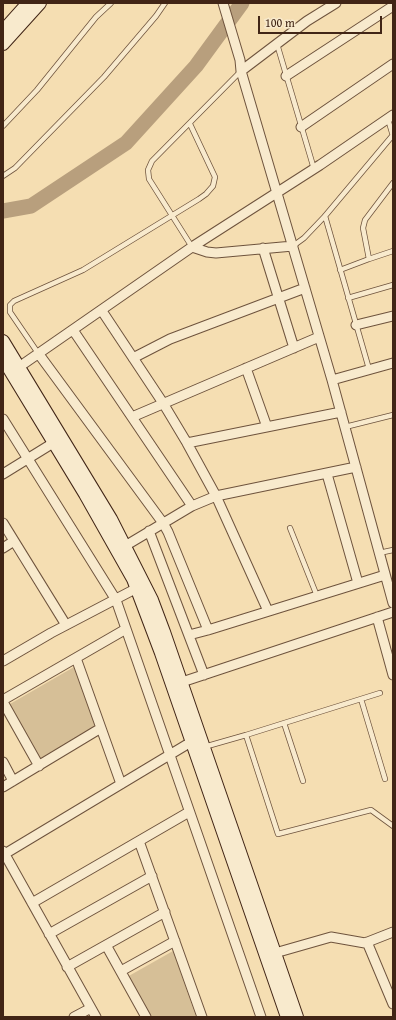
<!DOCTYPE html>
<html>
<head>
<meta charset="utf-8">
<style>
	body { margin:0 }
	#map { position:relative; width:396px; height:1020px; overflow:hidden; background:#f5deb2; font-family:"Gentium Book Plus",serif }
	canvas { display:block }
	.frame { position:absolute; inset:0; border:4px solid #412516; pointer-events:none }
	.scale { position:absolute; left:258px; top:16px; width:124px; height:18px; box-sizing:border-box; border:2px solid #412516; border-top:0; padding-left:5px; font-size:12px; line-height:14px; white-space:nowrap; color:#412516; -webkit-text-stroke:3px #f8eacd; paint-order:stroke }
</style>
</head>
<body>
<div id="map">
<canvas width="396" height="1020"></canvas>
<div class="frame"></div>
<div class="scale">100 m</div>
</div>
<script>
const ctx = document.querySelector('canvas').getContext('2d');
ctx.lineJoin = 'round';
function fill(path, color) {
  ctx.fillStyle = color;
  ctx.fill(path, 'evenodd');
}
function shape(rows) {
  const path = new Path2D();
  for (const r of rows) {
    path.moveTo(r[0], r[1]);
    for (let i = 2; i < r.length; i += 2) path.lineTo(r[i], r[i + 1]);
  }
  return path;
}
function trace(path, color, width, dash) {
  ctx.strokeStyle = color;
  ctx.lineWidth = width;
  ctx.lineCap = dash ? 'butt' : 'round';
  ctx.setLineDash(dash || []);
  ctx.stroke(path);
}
fill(shape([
	[74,667,95,726,39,759,10,704],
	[173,951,196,1017,150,1017,127,977]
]), '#d6bf97');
trace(shape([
	[3,211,31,206,126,143,196,66,242,3]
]), '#b89f7d', 15);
const lane = shape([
	[277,44,314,169],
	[388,119,393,136],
	[3,126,37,90,96,17,111,3],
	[3,176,15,168,104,77,156,16,165,3],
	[325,216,369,369],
	[293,246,304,238,325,216,393,135],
	[192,247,149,179,148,170,152,161,241,71],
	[369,259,363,228,365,220,393,183],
	[340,270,369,259,393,251],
	[348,298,393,285],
	[38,353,10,312,10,305,14,301,83,270,199,199,206,194,213,186,215,177,190,124],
	[345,427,393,415],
	[290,528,317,596],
	[379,553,393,550],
	[361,699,385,779],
	[284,723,303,781],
	[246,735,278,834,371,810,393,826],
	[204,747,246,735,380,693]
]);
const street = shape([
	[223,3,240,60,241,71,332,380,393,603],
	[241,71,307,21,336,3],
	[286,76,390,8],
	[301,127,393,64],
	[192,247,207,252,216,253,293,246],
	[263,248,294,348],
	[102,311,163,403,187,443,216,496,268,611],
	[356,325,393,316],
	[73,330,192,506],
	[38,353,163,523,168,532,208,630],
	[133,358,170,339,305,288],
	[19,367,192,247,320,165,393,115],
	[246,368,267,427],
	[332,380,393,363],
	[132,417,319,337],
	[3,419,116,600,261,1017],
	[187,443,341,412],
	[3,474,58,440],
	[327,474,358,583],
	[3,523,66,625],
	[149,531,204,675],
	[125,546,192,506,216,496,356,467],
	[3,548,14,541],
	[377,617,393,675],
	[189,635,208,630,385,575],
	[76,658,121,784],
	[3,661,51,633,137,588],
	[182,682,393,612],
	[3,700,126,629],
	[3,702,39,766],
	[3,762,13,781],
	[3,787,101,728],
	[139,841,202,1017],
	[3,851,96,1017],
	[3,855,196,739],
	[32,903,189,812],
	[49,934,152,876],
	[367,942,393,1004],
	[106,945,146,1017],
	[275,953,331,937,365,943,393,932],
	[67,967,165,912],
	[121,971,175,941],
	[74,1017,91,1008]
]);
const secondary = shape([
	[3,31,28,3],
	[3,44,40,3],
	[3,341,111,519,152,600,164,632,297,1017],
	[3,359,85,494,133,579,161,653,287,1017]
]);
trace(lane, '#6e533d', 6);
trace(street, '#6e533d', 11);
trace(secondary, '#412516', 14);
trace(lane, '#f8eacd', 4.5);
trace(street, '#f8eacd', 9);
trace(secondary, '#f8eacd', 12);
</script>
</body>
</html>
